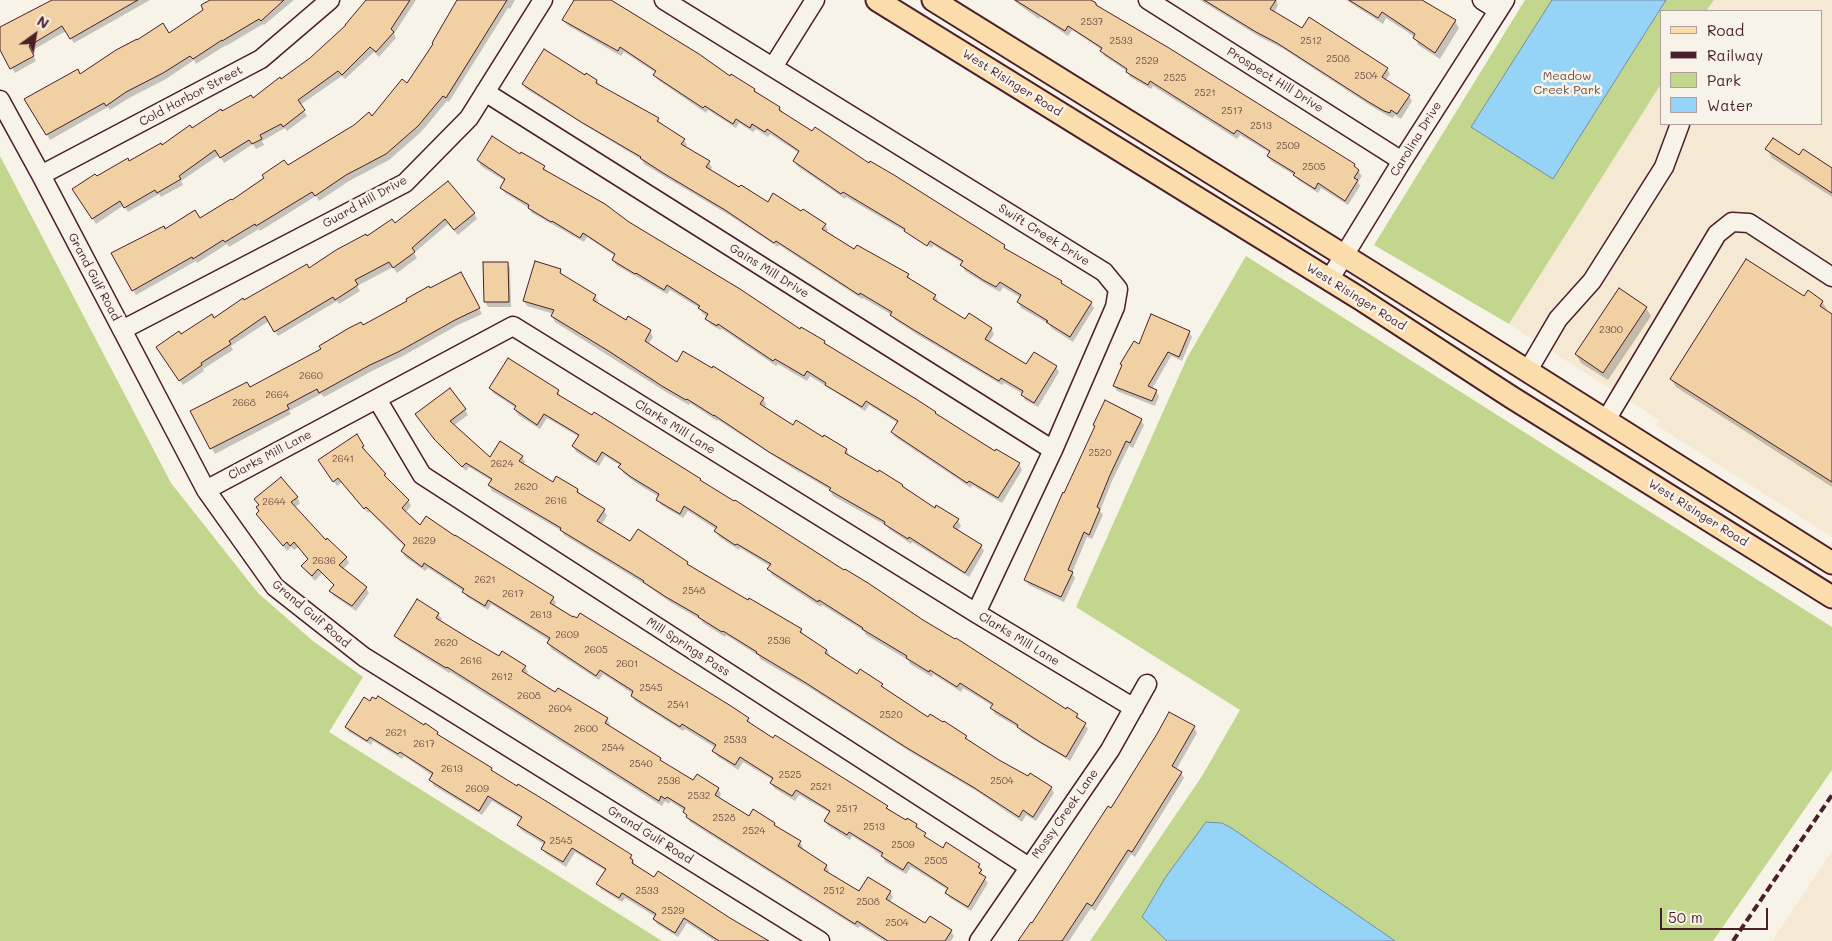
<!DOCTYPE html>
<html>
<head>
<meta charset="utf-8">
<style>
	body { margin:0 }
	#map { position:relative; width:1832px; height:941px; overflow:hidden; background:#f7f3e8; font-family:Mali,sans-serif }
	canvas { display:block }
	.legend { position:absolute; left:1660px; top:10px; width:162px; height:115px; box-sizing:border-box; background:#f7f3e8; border:1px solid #b29e9c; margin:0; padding:6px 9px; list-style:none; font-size:15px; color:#4a1f2b }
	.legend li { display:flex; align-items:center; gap:10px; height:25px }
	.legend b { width:25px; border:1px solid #b29e9c }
	.north { position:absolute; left:10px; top:10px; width:50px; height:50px; -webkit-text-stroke:4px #f7f3e8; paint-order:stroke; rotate:32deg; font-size:14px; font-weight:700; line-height:20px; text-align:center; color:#4a1f2b }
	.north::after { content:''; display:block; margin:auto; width:18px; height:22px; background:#4a1f2b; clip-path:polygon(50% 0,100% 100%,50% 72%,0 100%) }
	.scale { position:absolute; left:1660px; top:908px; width:108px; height:22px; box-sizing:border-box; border:2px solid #4a1f2b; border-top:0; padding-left:6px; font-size:15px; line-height:18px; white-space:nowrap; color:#4a1f2b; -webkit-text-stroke:4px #f7f3e8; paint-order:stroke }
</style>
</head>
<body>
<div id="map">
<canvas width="1832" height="941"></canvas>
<ul class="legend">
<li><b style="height:6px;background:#faddab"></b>Road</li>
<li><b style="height:6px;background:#4a1f2b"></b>Railway</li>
<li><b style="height:14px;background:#c2d78d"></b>Park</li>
<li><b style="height:14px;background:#96d4f7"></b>Water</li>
</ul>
<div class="north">N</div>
<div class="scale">50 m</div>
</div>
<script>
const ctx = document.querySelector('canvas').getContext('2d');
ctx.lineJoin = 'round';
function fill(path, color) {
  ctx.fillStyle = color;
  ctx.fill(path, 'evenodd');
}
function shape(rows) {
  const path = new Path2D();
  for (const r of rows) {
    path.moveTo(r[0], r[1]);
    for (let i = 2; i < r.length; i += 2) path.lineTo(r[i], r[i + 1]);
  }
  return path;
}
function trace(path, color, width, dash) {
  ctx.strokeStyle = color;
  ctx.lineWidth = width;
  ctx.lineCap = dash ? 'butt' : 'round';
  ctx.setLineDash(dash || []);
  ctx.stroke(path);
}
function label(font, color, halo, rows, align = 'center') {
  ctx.font = font + ' Mali,sans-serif';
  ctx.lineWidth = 5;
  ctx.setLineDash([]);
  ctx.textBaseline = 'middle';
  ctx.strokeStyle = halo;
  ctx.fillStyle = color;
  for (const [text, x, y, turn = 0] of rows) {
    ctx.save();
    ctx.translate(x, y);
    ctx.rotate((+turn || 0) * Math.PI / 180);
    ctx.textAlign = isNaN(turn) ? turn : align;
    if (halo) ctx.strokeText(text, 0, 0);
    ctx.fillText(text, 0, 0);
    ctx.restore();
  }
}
fill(shape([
	[1714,0,1832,0,1832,537,1656,425,1659,420,1509,324,1661,84,1661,124,1821,124,1821,11,1706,11],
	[1832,851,1832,941,1772,941]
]), '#f5e9d3');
fill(shape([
	[1525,0,1714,0,1706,11,1661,11,1661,84,1509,324,1374,245],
	[0,156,171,483,258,593,313,641,363,677,329,732,662,941,0,941],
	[1246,256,1832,627,1832,770,1713,941,1090,941,1202,776,1240,710,1076,607,1187,358]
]), '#c2d78d');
const water = shape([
	[1552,0,1666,0,1553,179,1471,127,1552,0],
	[1206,822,1222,823,1233,829,1395,941,1167,941,1142,917,1165,878,1206,822]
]);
fill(water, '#96d4f7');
trace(water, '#788ca5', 1);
fill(shape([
	[55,0,150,0,74,43,66,31,31,51,36,61,15,73,0,48,0,29],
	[212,0,294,0,264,25,263,24,226,46,226,45,196,64,194,60,166,79,129,98,110,110,108,107,50,140,26,99,169,34,205,10],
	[368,0,416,0,394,34,396,38,379,57,374,52,345,79,342,76,300,105,307,116,287,131,285,128,262,141,264,145,256,149,253,144,224,163,219,155,181,181,183,185,161,197,159,194,128,212,124,205,96,224,77,195,96,178,162,147,222,112,252,100,311,59,347,26],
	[459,0,515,0,510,9,508,8,449,102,447,101,421,132,389,160,349,181,319,201,316,196,260,231,259,229,229,247,227,244,197,263,196,261,136,295,113,253,165,231,199,219,372,118,407,85,434,45],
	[576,0,608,0,731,78,754,90,780,108,783,113,812,133,870,164,1004,246,1007,251,1061,282,1063,285,1091,303,1094,308,1073,342,1051,328,1049,324,1021,308,1018,302,1021,298,1003,287,1000,292,987,285,965,271,962,265,963,263,933,245,932,248,905,230,906,232,846,197,845,199,835,192,797,166,794,161,799,153,770,134,768,137,756,129,753,132,739,123,736,128,708,110,706,113,658,80,655,75,656,73,624,52,621,56,567,25,564,20],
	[1014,0,1086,0,1090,3,1095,1,1098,7,1354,165,1362,176,1358,182,1360,186,1348,205,1321,188,1318,193,1298,180,1296,176,1271,161,1268,156,1270,153,1240,135,1237,139,1153,86,1151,89,1130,77,1127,71,1104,56,1102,50,1072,30,1068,36,1040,17,1039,19,1018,4],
	[1200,0,1276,0,1278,5,1274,13,1302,30,1387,69,1390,74,1385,81,1409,96,1412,101,1401,119,1395,115,1393,118,1388,116,1371,106,1282,48,1260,37],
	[1346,0,1420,0,1455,21,1459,28,1440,59,1418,45,1415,37,1386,18,1383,24],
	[585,77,597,81,600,87,658,119,661,125,684,140,687,145,685,148,709,162,712,168,710,170,768,203,801,213,825,225,828,230,826,233,855,251,908,275,911,281,935,295,938,301,937,302,966,321,991,328,994,334,989,342,1027,365,1056,367,1059,372,1038,407,1025,400,1023,394,1004,383,1002,385,918,335,895,320,892,315,863,298,862,299,779,245,778,247,729,215,667,178,644,164,642,160,526,89,523,84],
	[1767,149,1800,157,1832,169,1832,197,1772,158],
	[521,156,544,167,547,173,800,330,824,342,825,345,935,413,937,416,995,453,1019,464,1022,470,1002,503,972,485,971,488,895,437,892,432,898,423,869,405,865,411,810,376,807,381,778,364,776,366,722,329,720,330,710,324,707,319,708,317,703,314,699,308,670,290,667,294,616,265,613,260,615,256,587,237,584,242,532,213,529,208,505,193,502,188,505,181,481,166,478,160],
	[474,213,477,219,458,235,448,224,414,253,417,258,397,273,393,267,357,286,360,291,339,304,337,301,278,336,269,321,231,346,233,350,203,369,204,371,183,385,161,353,181,336,213,319,243,301,308,270,366,237,395,225],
	[507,263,510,268,511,307,488,307,485,302],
	[560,270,563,277,595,296,598,301,596,304,626,321,650,331,653,337,648,345,677,363,763,399,766,404,764,408,793,427,824,439,825,437,847,450,849,456,902,486,904,489,935,510,958,520,961,526,957,531,981,546,984,551,969,577,912,542,911,544,889,529,887,526,833,496,830,490,800,472,800,473,718,420,717,421,690,403,689,405,666,392,555,322,552,316,554,314,527,306,524,300],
	[460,274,482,314,458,325,401,357,374,370,324,397,321,394,289,411,291,414,215,454,192,412,250,389],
	[1804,298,1822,301,1827,310,1826,311,1832,315,1832,487,1676,387,1671,379],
	[1646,308,1651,316,1608,380,1581,363,1576,354],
	[1189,332,1192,337,1182,361,1171,356,1152,389,1156,391,1159,396,1155,406,1117,391,1114,386,1139,345],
	[490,388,558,391,561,398,700,479,702,482,922,621,1067,710,1077,715,1088,729,1070,761,1021,732,1019,728,995,714,992,708,993,706,963,688,961,692,933,674,932,677,910,664,908,660,866,635,864,631,822,605,821,607,772,575,769,569,771,567,740,548,739,550,719,537,716,531,717,530,688,511,683,518,661,505,658,500,659,497,636,483,623,473,621,466,605,456,599,466,576,452,573,446,579,437,547,418,540,429,518,415,515,410,516,408,493,393],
	[465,410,468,415,453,426,490,459,522,456,525,462,523,465,553,484,578,490,581,496,604,510,607,516,601,525,630,543,687,563,689,568,749,601,750,600,801,630,805,637,827,650,830,656,829,657,857,676,882,685,885,690,929,718,966,736,969,742,998,761,1051,788,1054,793,1036,821,1026,815,1022,822,978,792,912,753,810,688,760,659,759,656,726,635,725,637,703,623,701,620,670,602,646,585,564,535,562,531,492,491,489,485,492,481,469,467,466,471,439,445,420,420],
	[1141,420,1144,425,1133,448,1129,446,1112,481,1100,511,1103,515,1092,539,1087,537,1072,573,1075,578,1064,602,1029,585,1025,580,1096,427],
	[356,436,366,451,365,452,387,480,408,501,411,506,405,513,420,527,455,538,553,598,556,603,554,606,748,719,752,726,887,807,890,812,916,825,928,839,943,849,979,864,983,877,988,883,971,911,950,898,947,893,948,890,911,867,906,874,885,862,883,856,852,836,850,840,828,826,825,821,830,813,799,795,795,801,774,788,771,783,773,780,743,762,738,770,717,756,713,751,716,748,685,729,683,731,635,701,632,696,633,694,603,674,599,680,551,649,548,643,550,641,491,604,488,610,467,597,463,591,428,568,425,571,405,557,402,551,405,547,370,512,368,513,342,482,337,486,323,466],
	[297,497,300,503,294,508,326,542,346,557,349,563,342,570,366,588,369,593,356,611,334,596,331,591,335,586,322,573,315,581,306,571,303,566,309,560,298,547,294,550,291,547,287,551,257,514,260,512,259,506,256,500],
	[438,614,442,619,440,622,499,658,525,667,528,672,526,675,556,693,607,719,610,724,609,727,660,759,662,763,694,782,718,789,721,794,719,798,749,817,774,824,776,827,800,842,803,847,802,850,826,865,829,871,828,873,859,893,890,892,893,897,890,902,926,925,951,931,954,936,951,941,884,941,860,926,858,928,690,822,685,811,670,801,669,804,665,801,662,806,450,672,449,673,399,641,396,636],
	[346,727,437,733,439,737,491,768,494,773,631,856,636,867,766,941,715,941,687,923,678,937,657,924,654,919,656,917,625,898,622,902,601,889,598,884,606,871,575,852,566,867,546,854,543,849,545,845,521,830,518,825,522,819,492,801,482,815,434,786,431,780,433,776,404,756,402,759,373,741,371,745,349,732],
	[1194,727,1197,733,1176,770,1181,773,1184,778,1135,857,1131,854,1095,911,1091,908,1069,941,1019,941,1111,810]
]), '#0003');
const building = shape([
	[52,0,138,0,70,39,62,26,29,46,34,56,10,69,0,50,0,27,52,0],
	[210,0,284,0,261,21,259,19,222,41,222,40,193,59,190,56,163,73,126,92,106,106,104,103,46,135,24,99,78,69,80,74,116,50,137,39,137,40,163,23,169,33,203,10,201,5,210,0],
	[366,0,410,0,391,29,394,32,376,52,370,47,342,75,338,71,298,100,305,110,283,127,281,124,260,135,262,139,252,144,249,140,220,158,215,150,179,176,181,179,157,193,155,190,124,208,120,201,92,219,72,189,95,174,97,176,128,158,129,161,161,143,162,145,190,125,192,128,221,109,222,111,251,95,253,98,280,77,281,79,310,58,346,25,345,25,366,0],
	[457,0,507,0,446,98,443,96,418,126,386,154,346,175,315,196,312,192,256,226,255,224,225,242,223,240,193,259,192,257,132,291,111,253,164,226,165,229,195,210,200,218,231,199,232,200,264,178,262,175,284,160,288,165,354,125,369,112,372,116,402,79,407,83,433,44,432,43,457,0],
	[574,0,611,0,699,54,730,76,731,74,755,89,754,91,780,107,779,110,812,131,815,127,869,163,870,161,894,175,1005,245,1004,248,1062,281,1061,283,1092,302,1070,337,1046,322,1048,321,1017,302,1021,295,1000,282,996,287,983,280,960,265,963,261,930,241,927,246,904,231,905,229,843,192,841,194,831,187,793,161,799,151,767,129,765,132,752,124,750,128,736,119,733,124,705,106,703,108,653,75,656,71,620,47,618,51,562,20,574,0],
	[1015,0,1091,0,1096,3,1096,5,1169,48,1355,164,1354,166,1359,170,1354,178,1358,180,1345,201,1318,183,1315,189,1293,175,1295,173,1267,156,1270,151,1237,130,1234,134,1150,81,1148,85,1126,72,1127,69,1100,51,1102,48,1068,26,1065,31,1015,0],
	[1204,0,1276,0,1270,9,1302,28,1309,17,1388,68,1382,77,1410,95,1397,114,1391,110,1390,113,1384,111,1367,101,1277,43,1256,32,1204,0],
	[1349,0,1422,0,1456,20,1435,53,1413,38,1415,34,1382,12,1378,18,1349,0],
	[544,49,585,75,586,73,597,80,596,83,659,118,657,121,685,139,681,144,710,161,706,167,739,187,741,185,768,202,773,193,801,211,803,209,826,224,822,229,854,249,857,245,909,274,907,277,936,295,933,299,965,319,969,313,992,328,985,339,1026,364,1034,352,1057,366,1034,403,1021,395,1023,391,1001,378,999,381,914,330,890,315,892,312,860,293,859,295,776,241,774,243,725,210,663,173,640,158,641,157,581,122,522,84,544,49],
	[492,136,520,154,521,152,545,166,543,169,605,204,629,222,740,289,800,329,801,327,825,341,824,343,916,399,936,412,935,413,968,434,995,451,996,449,1020,463,998,498,969,481,967,483,891,432,898,421,866,401,862,407,825,385,826,383,807,371,804,376,775,359,773,361,718,324,717,326,705,319,708,314,698,308,700,306,667,285,664,290,636,273,635,274,612,260,615,254,583,233,580,238,552,221,551,222,528,208,529,205,500,188,505,179,477,160,492,136],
	[1773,138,1799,155,1803,149,1832,168,1832,193,1765,149,1773,138],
	[448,181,475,213,454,230,445,219,412,248,415,252,393,268,389,262,355,280,358,285,335,300,333,297,274,332,265,316,229,341,231,344,201,363,202,365,179,381,156,347,179,331,181,334,212,314,214,318,243,298,244,300,307,264,309,268,336,250,366,234,367,236,392,219,395,223,448,181],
	[1746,259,1804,296,1808,290,1823,301,1820,306,1832,314,1832,482,1670,379,1746,259],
	[535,261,561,269,560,273,596,295,593,300,626,320,628,316,651,330,645,341,677,362,683,351,712,368,713,366,764,398,760,404,793,425,796,420,823,437,824,435,847,449,845,453,878,472,879,470,903,485,902,486,935,508,936,505,959,519,953,527,982,545,965,573,909,537,908,539,884,524,885,522,829,490,831,488,769,452,714,415,714,416,687,399,686,400,662,386,607,350,551,316,554,310,523,301,535,261],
	[483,262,508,262,509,302,484,302,483,262],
	[461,272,480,308,455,320,398,352,370,365,319,393,317,389,287,405,289,409,210,449,190,411,247,382,250,387,321,349,319,346,349,328,361,322,363,325,407,301,406,299,429,286,430,288,461,272],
	[1619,288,1647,307,1603,373,1575,354,1619,288],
	[1151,314,1190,331,1179,357,1168,352,1148,386,1157,390,1152,401,1113,386,1122,365,1120,364,1134,341,1139,344,1151,314],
	[508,358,559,390,557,394,592,415,594,412,701,479,700,480,734,501,735,500,844,570,845,569,868,583,923,620,955,639,956,638,1066,709,1067,707,1078,714,1076,717,1086,723,1066,757,1040,742,1017,727,1018,725,990,708,993,704,960,683,957,687,930,670,929,672,906,658,907,656,862,629,863,628,819,600,818,602,767,569,771,564,737,544,735,545,714,531,717,527,684,506,680,514,656,500,659,494,631,477,618,467,621,464,602,452,596,462,572,446,579,435,544,414,537,425,514,409,516,406,489,388,508,358],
	[450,388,466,409,450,421,490,457,500,441,523,456,519,461,553,482,556,476,578,489,577,492,605,509,597,521,630,541,638,529,688,562,687,564,748,600,749,598,802,629,800,632,827,650,825,653,857,674,860,669,883,684,881,686,928,717,930,714,943,722,944,721,967,736,965,738,999,760,1028,776,1030,773,1052,787,1033,817,1023,810,1019,817,973,787,907,748,806,683,756,653,757,652,723,631,722,632,698,617,699,616,666,597,643,582,644,581,560,530,561,528,488,485,492,479,466,463,462,467,434,439,415,414,450,388],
	[1105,400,1142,419,1130,443,1126,441,1110,475,1097,507,1100,509,1089,535,1084,532,1068,570,1073,572,1061,597,1024,580,1063,492,1064,493,1095,426,1093,425,1105,400],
	[357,434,364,446,362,447,386,474,384,475,409,500,402,508,420,525,426,516,455,536,455,535,554,597,550,603,573,617,573,616,577,618,580,613,604,628,731,706,749,718,747,721,773,738,775,735,888,806,886,808,906,820,907,818,917,824,916,827,926,833,924,836,943,848,946,842,980,864,978,867,982,870,979,873,986,877,968,907,945,893,948,888,908,862,903,870,881,856,883,853,849,832,847,835,824,821,830,811,796,790,792,796,770,783,773,778,740,757,735,765,712,751,716,745,682,724,680,727,631,696,633,691,600,670,596,676,547,643,550,638,488,600,485,606,462,592,464,589,424,563,422,567,401,551,405,545,366,507,364,509,338,478,333,482,318,460,357,434],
	[281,477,298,497,291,502,326,540,327,538,347,557,339,565,367,587,352,606,329,591,334,585,318,569,312,576,301,566,308,559,294,542,290,546,287,542,283,546,256,514,259,511,256,507,259,505,254,499,281,477],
	[417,599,439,613,436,618,470,639,499,656,502,651,526,666,522,671,555,692,558,688,608,718,605,723,661,758,660,760,693,780,697,774,719,788,715,795,749,816,753,809,775,823,774,825,801,841,798,846,827,865,824,870,859,891,868,877,891,891,886,899,925,923,930,916,952,930,945,941,888,941,857,921,855,924,686,817,687,815,683,812,685,808,667,797,665,799,661,796,659,801,447,667,446,668,394,636,417,599],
	[378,696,424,725,425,723,438,732,437,734,492,768,491,770,517,786,518,784,546,801,632,855,630,858,633,860,632,863,654,877,658,871,730,918,769,941,719,941,684,918,675,933,653,919,656,914,622,893,619,898,596,884,606,869,572,848,563,862,541,849,545,842,517,825,522,817,488,796,479,811,429,780,433,773,400,752,398,754,370,737,367,741,345,727,364,697,370,701,372,697,376,699,378,696],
	[1169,712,1195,726,1172,766,1182,772,1132,852,1128,850,1092,906,1087,903,1062,941,1018,941,1031,922,1032,923,1108,806,1111,808,1157,734,1169,712]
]);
fill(building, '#f1d1a3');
trace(building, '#4a1f2b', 1);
const minor = shape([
	[664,0,1104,272,1118,289,1115,307,1053,450,976,613],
	[1148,0,1402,161],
	[1482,0,1498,10],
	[773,67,815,0],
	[485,92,1053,450],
	[0,100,41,175,206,490,275,587,364,657,820,941],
	[41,175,261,59,330,0],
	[1329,280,1402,161,1505,0],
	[122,330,405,183,469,118,543,0],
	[1527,372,1558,319,1592,281,1664,167,1680,124],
	[377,399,422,475,1029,867],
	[1606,420,1717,234,1732,222,1749,223,1832,277],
	[206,490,513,326,976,613,1134,708],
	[979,941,1110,750,1147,684]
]);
const major = shape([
	[877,0,1359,298,1511,397,1832,597],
	[933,0,1377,276,1832,563]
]);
trace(minor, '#4a1f2b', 21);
trace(major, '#4a1f2b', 25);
trace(minor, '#f7f3e8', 18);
trace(major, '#faddab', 21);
trace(shape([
	[1733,941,1832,795]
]), '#4a1f2b', 4, [8, 4]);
label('10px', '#744c49', null, [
	["2537",1092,22],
	["2533",1121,41],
	["2512",1311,41],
	["2508",1338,59],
	["2529",1147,61],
	["2504",1366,76],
	["2525",1175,78],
	["2521",1205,93],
	["2517",1232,111],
	["2513",1261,126],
	["2509",1288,146],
	["2505",1314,167],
	["2300",1611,330],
	["2660",311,376],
	["2664",277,395],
	["2668",244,403],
	["2520",1100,453],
	["2641",343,459],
	["2624",502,464],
	["2620",526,487],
	["2616",556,501],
	["2644",274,502],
	["2629",424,541],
	["2636",324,561],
	["2621",485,580],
	["2548",694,591],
	["2617",513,594],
	["2613",541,615],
	["2609",567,635],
	["2536",779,641],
	["2620",446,643],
	["2605",596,650],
	["2616",471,661],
	["2601",627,664],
	["2612",502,677],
	["2545",651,688],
	["2608",529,696],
	["2541",678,705],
	["2604",560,709],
	["2520",891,715],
	["2600",586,729],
	["2621",396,733],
	["2533",735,740],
	["2617",424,744],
	["2544",613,748],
	["2540",641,764],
	["2613",452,769],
	["2525",790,775],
	["2536",669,781],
	["2504",1002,781],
	["2521",821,787],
	["2609",477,789],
	["2532",699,796],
	["2517",847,809],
	["2528",724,818],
	["2513",874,827],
	["2524",754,831],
	["2545",561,841],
	["2509",903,845],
	["2505",936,861],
	["2533",647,891],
	["2512",834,891],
	["2508",868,902],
	["2529",673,911],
	["2504",897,923]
]);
label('12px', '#684d44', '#f7f3e8', [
	["Meadow",1567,76],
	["Creek Park",1567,90]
]);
label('12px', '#4a1f2b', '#f7f3e8', [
	["Prospect Hill Drive",1275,80,32],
	["West Risinger Road",1012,83,32],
	["Cold Harbor Street",191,96,-28],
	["Carolina Drive",1416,139,-58],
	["Guard Hill Drive",365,202,-29],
	["Swift Creek Drive",1044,235,32],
	["Gains Mill Drive",769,271,32],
	["Grand Gulf Road",94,277,62],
	["West Risinger Road",1356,297,32],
	["Clarks Mill Lane",675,427,32],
	["Clarks Mill Lane",270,455,-28],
	["West Risinger Road",1698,513,32],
	["Grand Gulf Road",311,614,40],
	["Clarks Mill Lane",1019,639,31],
	["Mill Springs Pass",688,647,33],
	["Mossy Creek Lane",1065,814,-55],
	["Grand Gulf Road",650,835,32]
]);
</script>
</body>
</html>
